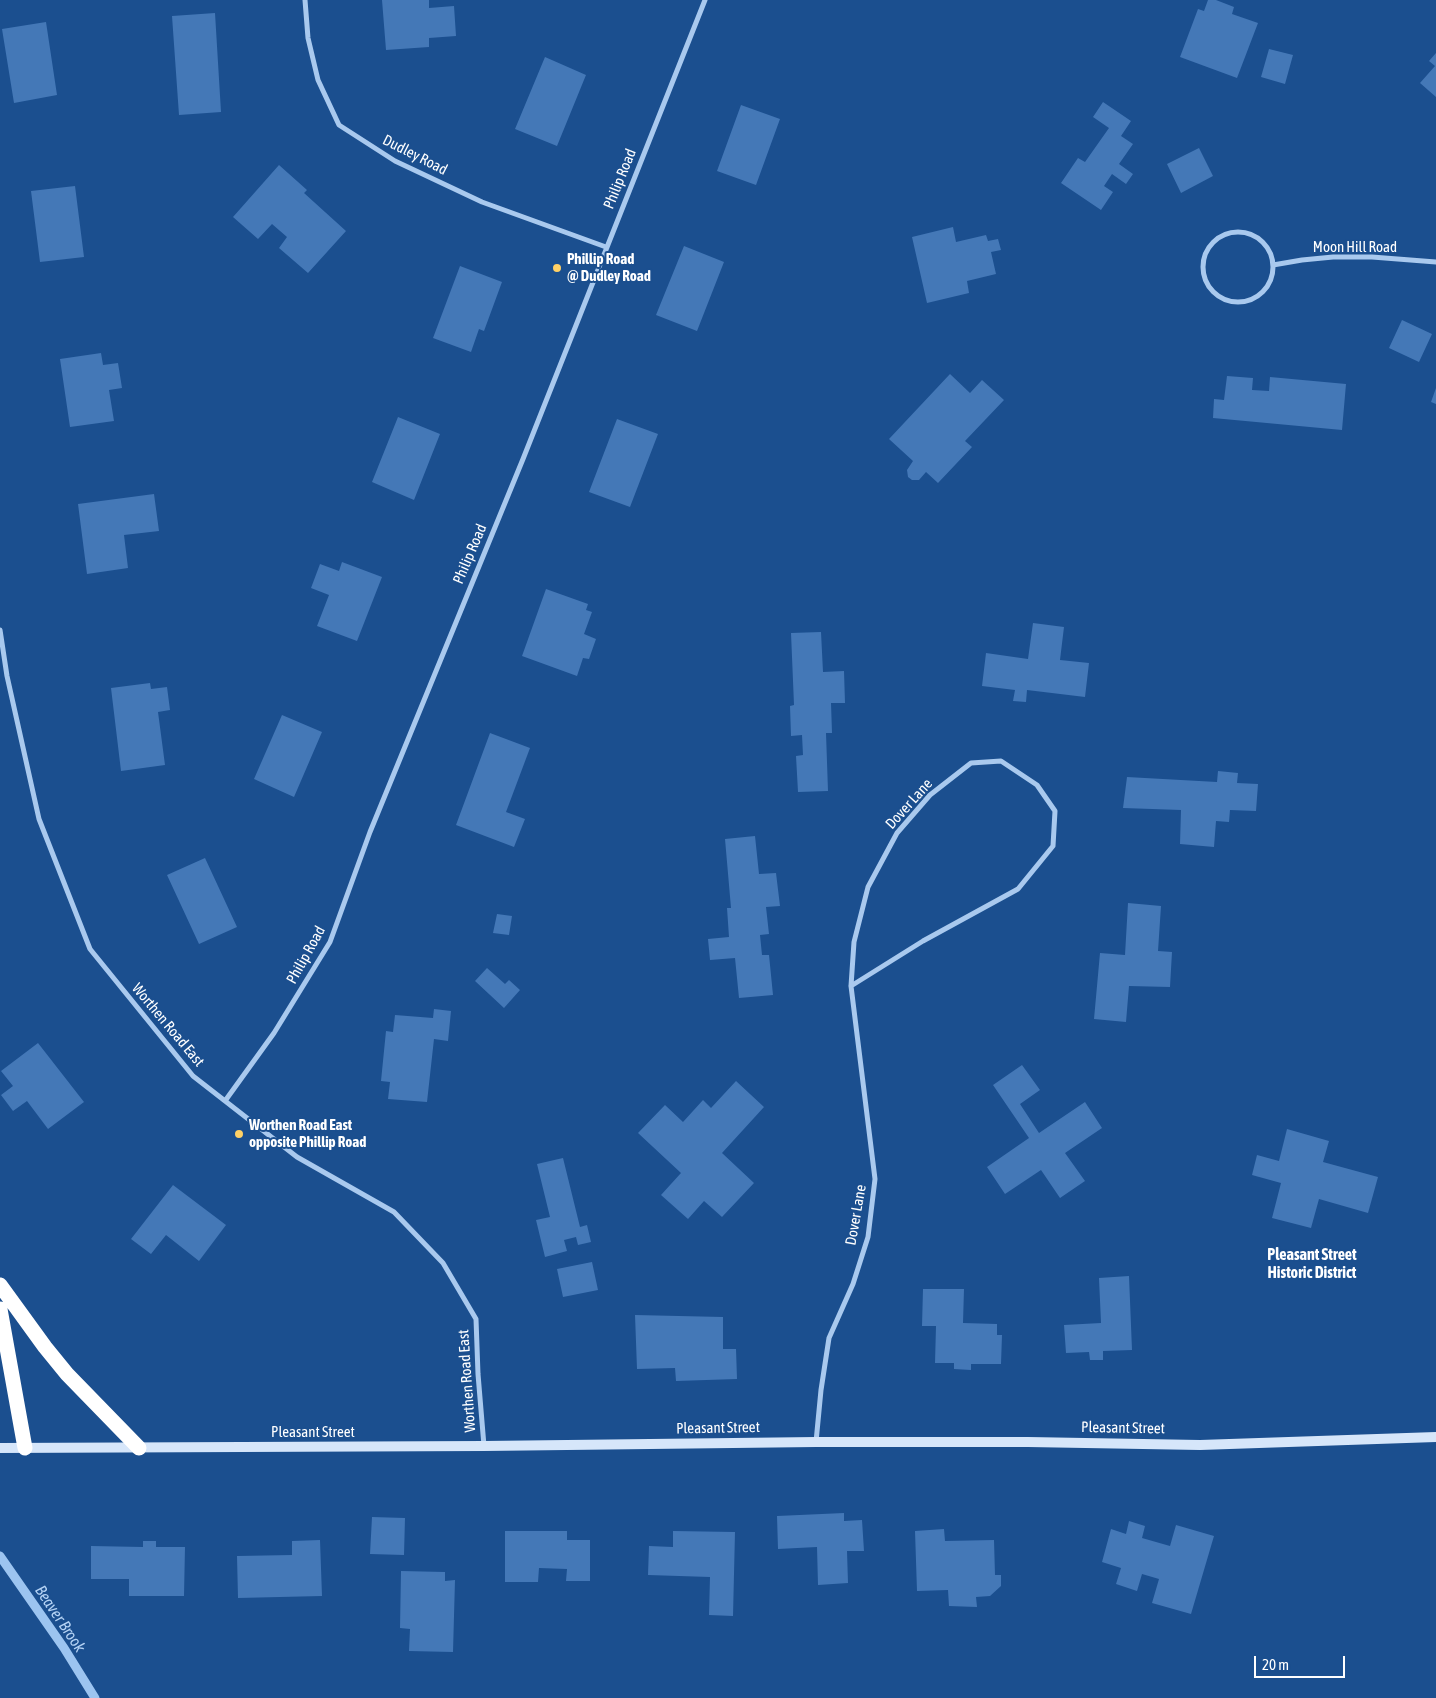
<!DOCTYPE html>
<style>
body{margin:0}
#map{position:relative;width:1436px;height:1698px;overflow:hidden;background:#1b4f8f;font-family:"Asap Condensed",sans-serif}
canvas{display:block}
.scale{position:absolute;left:1254px;top:1656px;width:91px;height:22px;box-sizing:border-box;border:2px solid #fff;border-top:0;padding-left:6px;font-size:15px;line-height:18px;white-space:nowrap;color:#fff;-webkit-text-stroke:4px #1b4f8f;paint-order:stroke}
</style>
<div id="map">
<canvas width="1436" height="1698"></canvas>
<div class="scale">20 m</div>
</div>
<script>
const g = document.querySelector('canvas').getContext('2d');
g.lineJoin = 'round';
const poly = rows => new Path2D(rows.map(r => 'M' + r).join(''));
function trace(path, color, width, dash) { g.strokeStyle = color; g.lineWidth = width; g.lineCap = dash ? 'butt' : 'round'; g.setLineDash(dash || []); g.stroke(path); }
function fill(path, color) { g.fillStyle = color; g.fill(path, 'evenodd'); }
function label(font, color, halo, rows, align = 'center') {
  g.font = font + ' "Asap Condensed",sans-serif'; g.lineWidth = 4; g.setLineDash([]); g.textBaseline = 'middle'; g.strokeStyle = halo; g.fillStyle = color; for (const [text, x, y, turn = 0] of rows) {
    g.save(); g.translate(x, y); g.rotate((+turn || 0) * Math.PI / 180); g.textAlign = isNaN(turn) ? turn : align; if (halo) g.strokeText(text, 0, 0); g.fillText(text, 0, 0); g.restore();
  }
}
const stream = poly([
 [0,1556,64,1648,95,1698]
]);
const building = poly([
 [382,0,429,0,429,8,454,6,456,36,429,38,429,47,386,50],
 [1208,0,1216,0,1234,7,1232,14,1258,23,1237,78,1180,57,1198,9,1204,11],
 [215,13,221,112,179,115,172,16],
 [46,22,57,95,14,103,2,29],
 [1269,49,1293,55,1285,84,1261,77],
 [1436,53,1436,97,1420,83,1435,66,1429,61],
 [545,57,586,75,557,146,515,129],
 [1103,102,1131,121,1121,136,1133,144,1119,164,1133,174,1126,184,1112,174,1104,186,1113,192,1101,210,1061,183,1078,158,1085,162,1109,128,1093,117],
 [741,105,780,119,756,185,717,171],
 [1199,148,1213,176,1181,193,1167,164],
 [279,165,307,190,304,193,346,231,308,273,279,248,287,237,272,224,258,239,233,217],
 [75,186,84,257,40,262,31,191],
 [953,227,956,242,986,235,988,241,998,239,1001,250,991,252,996,274,967,281,969,293,927,303,912,237],
 [684,246,724,262,697,331,656,315],
 [460,266,502,282,484,331,479,329,471,352,433,338],
 [1402,320,1432,334,1419,362,1389,348],
 [101,353,103,365,118,363,122,388,109,390,114,421,70,427,60,359],
 [950,374,970,393,982,380,1004,400,965,441,972,447,938,483,926,472,919,480,912,480,908,477,907,470,913,461,889,439],
 [1227,376,1253,378,1252,390,1269,391,1270,377,1346,384,1342,430,1213,418,1214,399,1224,400],
 [1436,388,1436,404,1431,402],
 [398,417,440,434,414,500,372,482],
 [617,419,658,434,630,507,589,492],
 [154,494,159,531,124,535,128,568,87,574,78,504],
 [342,562,382,577,357,641,317,626,329,595,311,588,320,564,339,571],
 [546,589,588,604,586,610,592,612,584,634,596,639,589,659,583,658,577,676,522,656],
 [1033,623,1064,627,1060,660,1089,663,1085,697,1027,690,1026,702,1013,701,1015,690,982,686,986,653,1028,659],
 [821,632,823,672,844,671,845,703,831,703,832,733,826,733,828,791,798,792,796,756,803,755,802,735,791,736,790,706,794,705,791,633],
 [150,683,151,689,167,687,170,710,158,712,165,765,121,771,111,688],
 [282,715,322,732,294,797,254,779],
 [490,733,530,748,506,812,525,819,514,847,456,825],
 [1218,771,1238,773,1237,783,1258,784,1256,811,1230,810,1229,822,1216,821,1214,847,1180,844,1181,810,1123,808,1127,777,1217,782],
 [755,836,759,874,776,873,780,906,766,907,769,934,760,935,762,955,769,955,773,995,739,998,735,958,710,960,708,939,729,937,727,908,731,908,725,839],
 [205,858,237,927,199,944,167,875],
 [1128,903,1161,906,1158,951,1172,952,1170,987,1129,986,1126,1022,1094,1019,1100,953,1125,955],
 [497,914,512,916,509,935,493,933],
 [487,968,505,984,509,980,520,990,504,1008,475,981],
 [434,1009,451,1011,448,1041,434,1039,427,1102,388,1099,390,1082,381,1081,386,1031,393,1032,395,1015,433,1018],
 [38,1043,84,1102,48,1129,27,1101,13,1111,1,1095,13,1086,1,1071],
 [1022,1065,1040,1090,1020,1104,1039,1133,1085,1102,1102,1128,1065,1153,1085,1181,1060,1198,1041,1170,1005,1194,987,1167,1029,1138,993,1085],
 [736,1081,764,1107,722,1153,754,1183,722,1217,704,1201,688,1219,661,1195,681,1173,638,1133,665,1105,683,1122,703,1100,711,1108],
 [1287,1129,1329,1141,1323,1162,1378,1177,1368,1213,1319,1199,1311,1228,1272,1218,1281,1183,1252,1175,1257,1155,1279,1161],
 [563,1158,580,1227,587,1225,591,1242,578,1245,576,1237,564,1240,567,1251,545,1257,536,1220,550,1217,537,1164],
 [173,1185,226,1225,199,1261,166,1235,151,1254,131,1239],
 [592,1262,598,1290,563,1297,557,1269],
 [1129,1276,1132,1350,1103,1351,1103,1360,1090,1360,1089,1352,1066,1353,1064,1325,1101,1323,1099,1278],
 [923,1289,964,1289,963,1323,997,1324,997,1335,1002,1335,1001,1364,971,1364,971,1370,954,1369,954,1363,935,1363,936,1326,922,1326],
 [635,1315,723,1317,723,1349,736,1349,737,1379,676,1381,675,1368,637,1369],
 [844,1513,844,1521,862,1520,864,1551,847,1551,848,1583,818,1585,817,1547,778,1549,777,1516],
 [372,1517,405,1518,404,1555,370,1554],
 [1129,1521,1145,1526,1142,1538,1170,1546,1176,1525,1214,1536,1191,1614,1152,1603,1159,1579,1142,1574,1137,1591,1116,1584,1121,1568,1102,1562,1111,1529,1126,1534],
 [944,1529,945,1541,994,1540,995,1575,1001,1575,1001,1586,990,1596,976,1597,977,1607,949,1606,948,1590,917,1591,915,1531],
 [505,1531,567,1531,567,1540,590,1540,590,1581,566,1581,567,1569,539,1568,538,1582,505,1582],
 [673,1531,735,1532,733,1616,709,1615,710,1577,648,1575,649,1546,673,1547],
 [320,1540,322,1596,238,1598,237,1556,292,1555,292,1541],
 [143,1541,156,1541,156,1547,185,1547,184,1596,129,1596,129,1579,91,1579,91,1546,143,1547],
 [401,1571,445,1572,445,1581,455,1580,453,1652,409,1651,410,1629,400,1628]
]);
const street = poly([
 [305,0,308,38,318,80,339,125,395,161,482,202,606,247],
 '1203 267a35 35 0 1 1 70 0a35 35 0 1 1-70 0Z',
 [1273,265,1302,260,1333,257,1372,257,1436,262],
 [0,630,7,676,39,819,90,949,193,1076,297,1157,394,1212,443,1263,476,1319,478,1374,484,1446],
 [225,1101,274,1033,330,942,370,832,523,459,705,0],
 [816,1442,821,1390,829,1338,853,1284,868,1237,875,1179,851,986,854,942,868,887,897,833,930,795,971,763,1001,761,1037,785,1055,811,1053,846,1018,889,923,941,851,986]
]);
const secondary = poly([
 [0,1448,484,1446,816,1442,1028,1442,1200,1445,1436,1437]
]);
const highway = poly([
 [0,1285,45,1347,67,1374,139,1448],
 [0,1309,25,1448]
]);
const markers = [
 [557,268,5,"#ffd166"],
 [239,1134,5,"#ffd166"]
];
const streetNames = [
 ["Dudley Road",415,155,27],
 ["Philip Road",620,179,-68],
 ["Moon Hill Road",1355,247],
 ["Philip Road",470,554,-67],
 ["Dover Lane",909,804,-48],
 ["Philip Road",306,955,-61],
 ["Worthen Road East",168,1025,50],
 ["Dover Lane",856,1215,-80],
 ["Worthen Road East",467,1381,-94],
 ["Pleasant Street",718,1428,-1],
 ["Pleasant Street",1123,1428,1],
 ["Pleasant Street",313,1432]
];
const poiNames = [
 ["Phillip Road",567,259],
 ["@ Dudley Road",567,276],
 ["Worthen Road East",249,1125],
 ["opposite Phillip Road",249,1142]
];
const neighbourhoodNames = [
 ["Pleasant Street",1312,1255],
 ["Historic District",1312,1273]
];
const waterNames = [
 ["Beaver Brook",60,1619,56]
];
trace(stream, '#9cc4f0', 9);
fill(building, '#4478b7');
trace(street, '#a9c9ee', 5);
trace(secondary, '#d6e6fa', 10);
trace(highway, '#fff', 15);
for (const [x, y, r, color] of markers) { const dot = new Path2D(); dot.arc(x, y, r, 0, 2 * Math.PI); g.fillStyle = color; g.fill(dot); trace(dot, '#1b4f8f', 2); }
label('15px', '#fff', '#1b4f8f', streetNames);
label('bold 15px', '#fff', '#1b4f8f', poiNames, 'left');
label('bold 16px', '#fff', '#1b4f8f', neighbourhoodNames);
label('italic 16px', '#b5d3f5', '#1b4f8f', waterNames);
</script>
